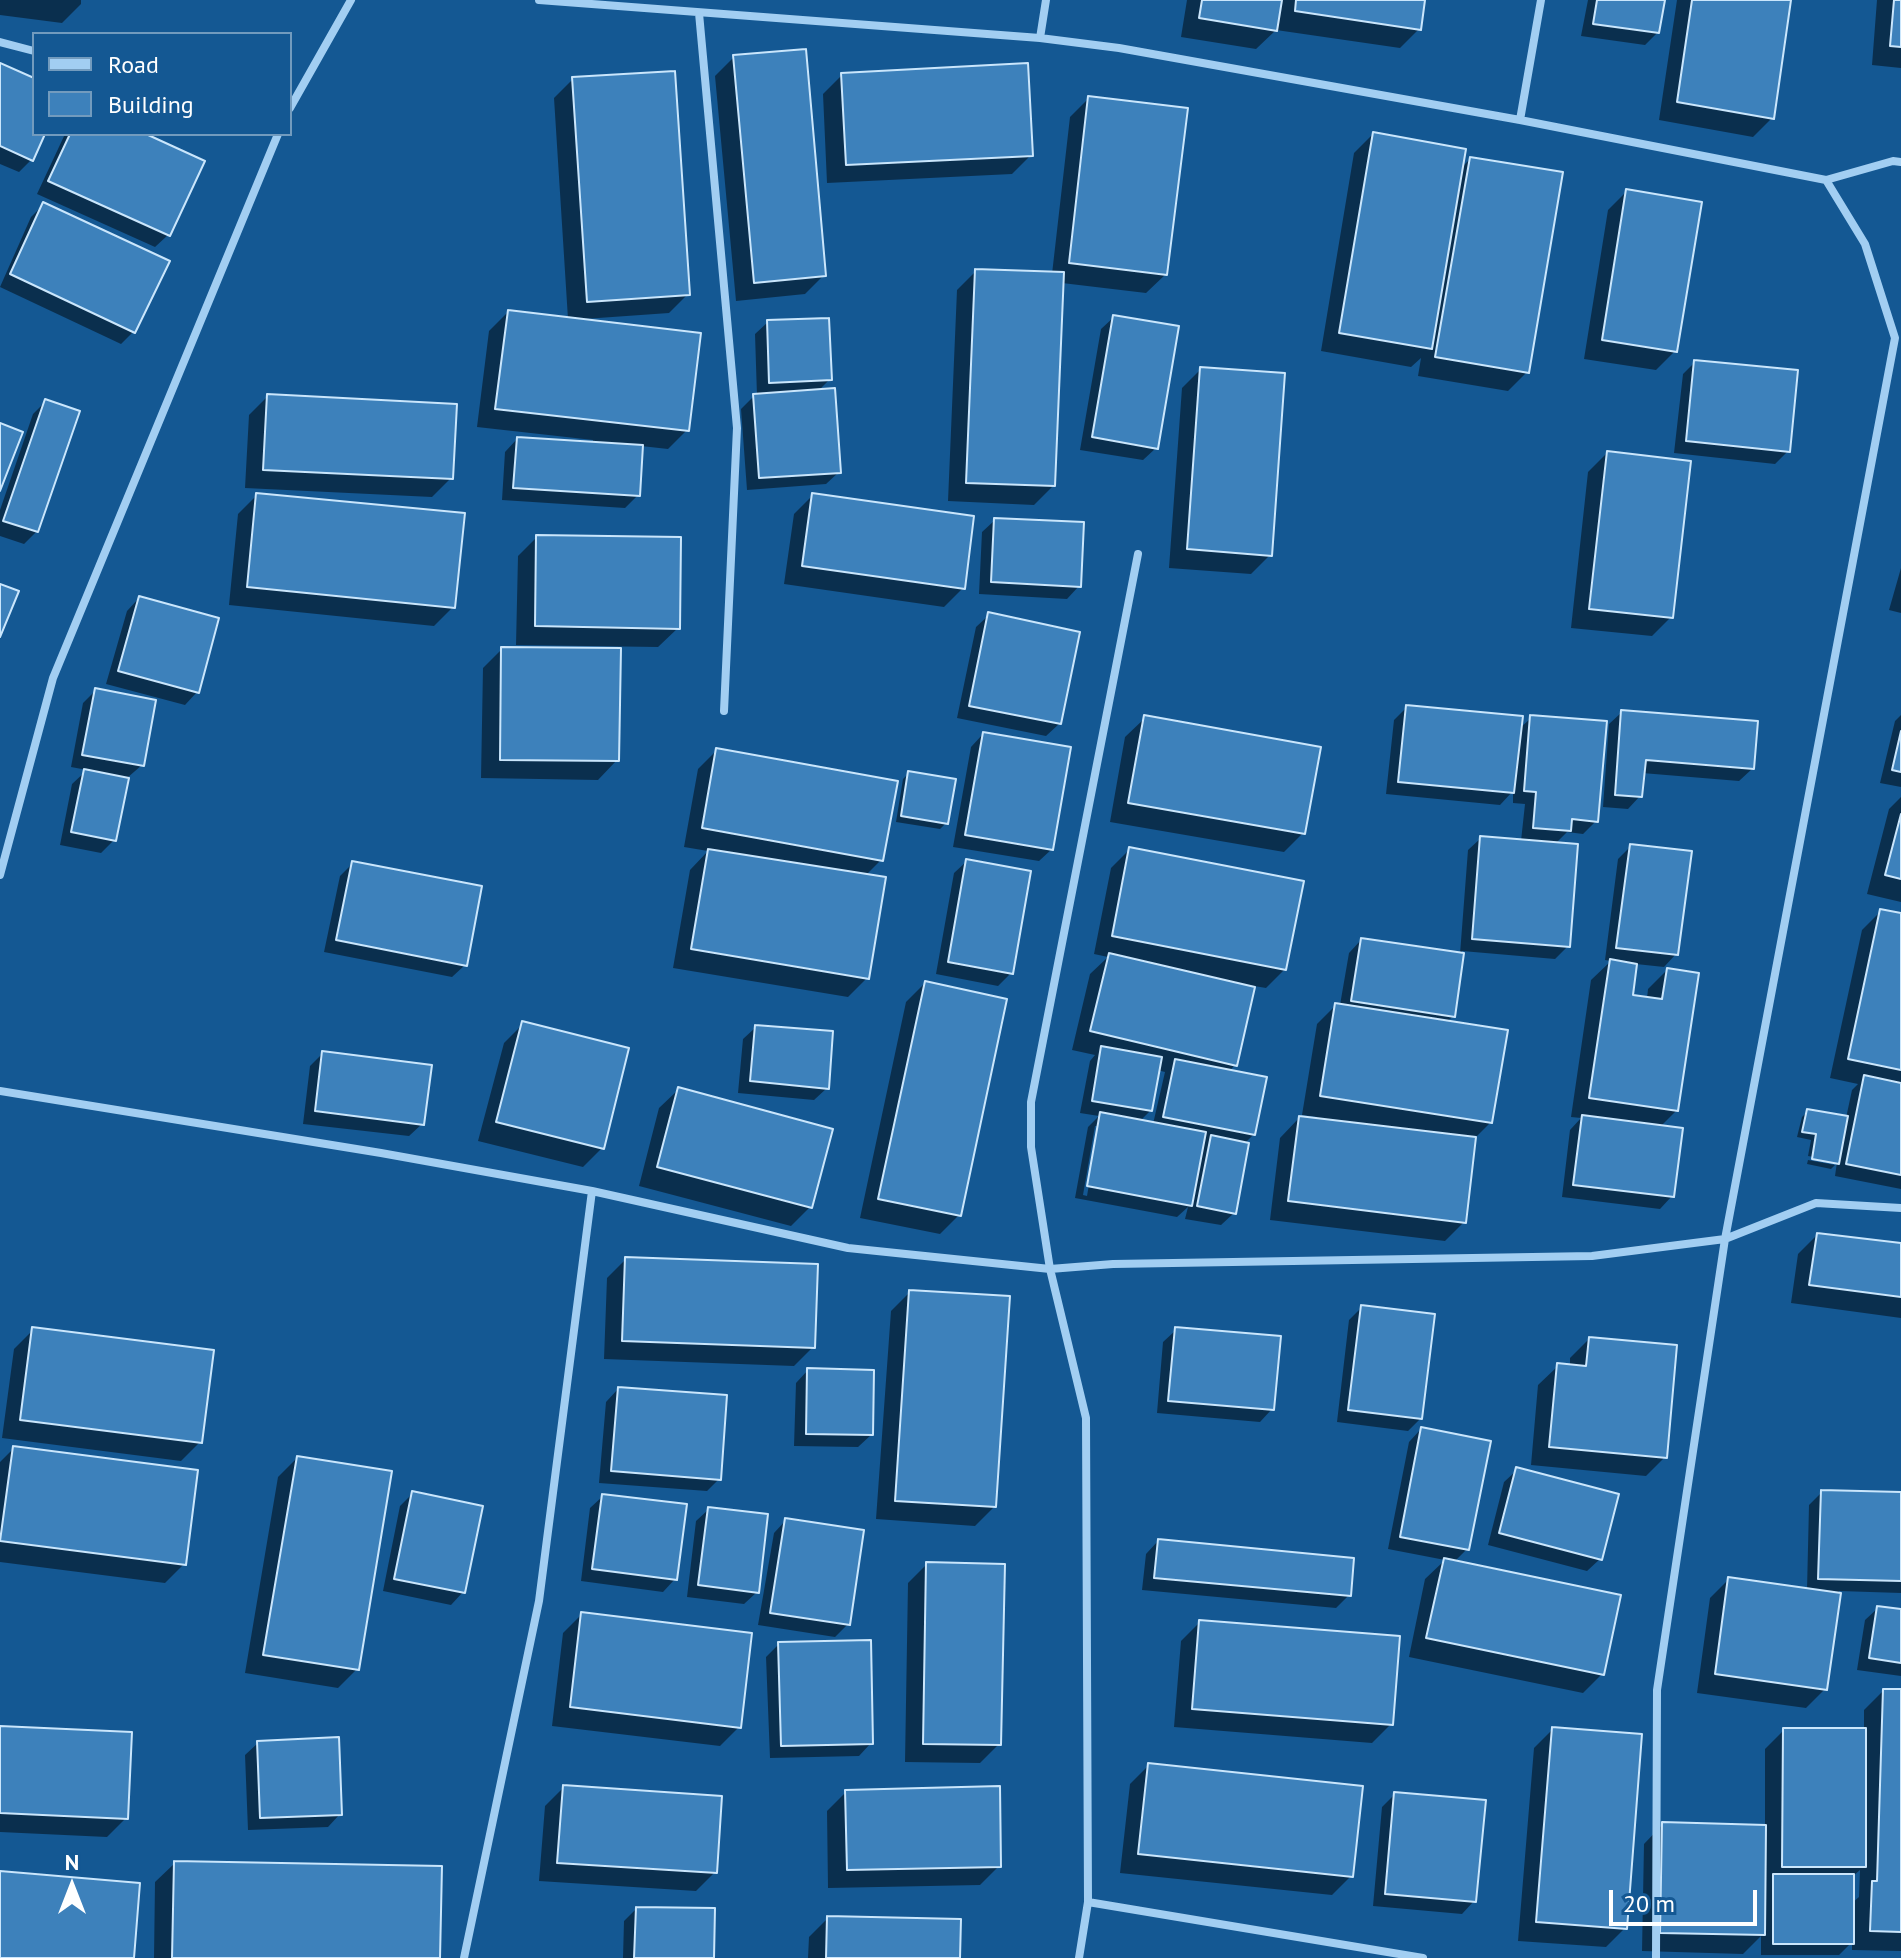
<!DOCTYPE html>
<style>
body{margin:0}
#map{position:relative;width:1901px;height:1958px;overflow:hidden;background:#145893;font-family:"PT Sans",sans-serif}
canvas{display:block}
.legend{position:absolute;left:32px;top:32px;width:260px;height:104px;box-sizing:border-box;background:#145893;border:2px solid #729bbe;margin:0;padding:10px 14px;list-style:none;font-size:24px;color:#fff}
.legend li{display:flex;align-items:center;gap:16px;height:40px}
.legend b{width:40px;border:2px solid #729bbe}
.north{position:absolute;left:32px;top:1846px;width:80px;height:80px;-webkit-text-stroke:6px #145893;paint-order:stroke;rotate:0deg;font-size:22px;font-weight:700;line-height:32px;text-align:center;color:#fff}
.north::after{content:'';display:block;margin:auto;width:28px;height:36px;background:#fff;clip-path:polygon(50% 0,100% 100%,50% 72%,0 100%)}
.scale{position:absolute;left:1609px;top:1890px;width:148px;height:36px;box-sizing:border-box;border:4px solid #fff;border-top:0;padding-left:10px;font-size:24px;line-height:28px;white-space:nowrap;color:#fff;-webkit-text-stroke:6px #145893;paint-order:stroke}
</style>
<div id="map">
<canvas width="1901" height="1958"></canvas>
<ul class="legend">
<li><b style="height:10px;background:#a2cef2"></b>Road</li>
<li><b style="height:22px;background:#3d81bb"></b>Building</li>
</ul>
<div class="north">N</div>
<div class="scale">20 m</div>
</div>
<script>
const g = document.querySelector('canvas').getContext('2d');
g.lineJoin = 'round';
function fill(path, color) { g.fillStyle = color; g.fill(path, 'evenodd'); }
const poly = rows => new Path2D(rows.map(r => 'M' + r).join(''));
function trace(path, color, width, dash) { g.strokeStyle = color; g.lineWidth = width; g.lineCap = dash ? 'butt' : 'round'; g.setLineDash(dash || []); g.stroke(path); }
const shadow = poly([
 [0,0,81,0,81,4,62,23,0,15],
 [1187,0,1423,0,1419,29,1400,48,1276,30,1256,49,1181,37],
 [1588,0,1663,0,1658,32,1645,45,1581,36],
 [1677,0,1789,0,1772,118,1753,137,1659,120],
 [1877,0,1901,0,1901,68,1872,65],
 [734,57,824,275,805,294,736,301,715,76],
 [0,65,34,80,34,134,43,134,31,160,19,172,0,164],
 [842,75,1031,155,1012,174,827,183,823,94],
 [573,79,688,294,669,313,584,319,687,430,668,449,641,446,638,495,625,508,502,500,505,452,517,439,593,444,593,440,477,427,489,331,508,312,568,319,554,98],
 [1089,98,1166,274,1146,293,1062,283,1053,486,1034,505,948,501,957,290,976,271,1052,274,1070,117],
 [65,134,141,134,168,235,155,247,37,194],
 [1373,134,1461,168,1470,159,1527,372,1508,391,1418,376,1421,358,1411,367,1321,351,1354,153],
 [1627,191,1675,351,1656,370,1584,359,1608,210],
 [44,204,134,331,121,344,0,287,31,217],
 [1114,317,1156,448,1143,460,1080,450,1101,329],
 [768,322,830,379,818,391,839,472,826,484,747,490,741,409,754,396,757,396,755,334],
 [1695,362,1788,451,1775,464,1674,453,1683,374],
 [1201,369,1270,555,1251,574,1169,568,1182,388],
 [268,396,451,478,432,497,245,488,249,415],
 [46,401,37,531,24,544,0,536,0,510,33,414],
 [1607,453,1671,617,1652,636,1571,628,1588,472],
 [257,495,453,607,434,626,229,605,238,514],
 [813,495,963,588,944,607,784,584,794,514],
 [995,520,1079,586,1067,599,979,594,982,532],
 [537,537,678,628,658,647,516,645,518,556],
 [1901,568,1901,613,1889,610],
 [139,598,197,692,185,705,106,684,127,611],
 [989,615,1059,724,1046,736,957,718,976,627],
 [502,649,617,760,598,780,481,778,483,668],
 [95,691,142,765,127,778,114,840,101,853,60,845,72,784,87,770,71,767,83,703],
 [1407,707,1519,729,1531,718,1596,821,1583,834,1567,832,1555,844,1568,946,1555,959,1462,951,1453,1016,1447,1022,1491,1122,1474,1139,1464,1222,1445,1241,1270,1220,1280,1138,1299,1118,1317,1120,1317,1117,1302,1115,1317,1024,1336,1005,1340,1005,1349,953,1361,940,1460,954,1468,850,1481,838,1521,841,1525,804,1513,803,1513,791,1500,805,1386,794,1394,720],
 [1622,712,1752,769,1739,781,1642,773,1640,796,1628,809,1603,807,1609,724],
 [1901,715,1901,787,1880,783,1895,721],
 [1145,718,1303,833,1284,852,1110,822,1125,737],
 [983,734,1052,849,1039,861,953,847,971,747],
 [717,750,881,860,865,876,867,978,848,997,673,968,690,870,708,851,684,847,698,769],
 [909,773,946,823,940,829,896,822,903,779],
 [1901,797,1901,902,1867,894,1889,809],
 [1631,846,1676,954,1664,967,1636,964,1630,997,1647,999,1648,989,1667,970,1676,1111,1660,1127,1672,1196,1660,1209,1562,1197,1570,1130,1581,1118,1571,1117,1591,980,1611,961,1605,960,1618,859],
 [1130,849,1285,969,1266,988,1254,986,1235,1065,1228,1072,1254,1134,1244,1144,1234,1213,1221,1225,1185,1219,1188,1207,1177,1217,1075,1198,1088,1127,1099,1116,1080,1113,1090,1061,1095,1055,1072,1050,1090,974,1108,957,1094,954,1111,868],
 [1157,1070,1165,1072,1153,1124,1139,1122,1150,1111],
 [1095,1126,1099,1126,1087,1196,1083,1195],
 [967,861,1011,973,998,986,936,974,954,873],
 [353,863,465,965,452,977,324,952,340,876],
 [1881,911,1901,915,1901,1189,1835,1176,1837,1162,1835,1165,1835,1161,1808,1156,1811,1140,1797,1137,1802,1117,1808,1111,1846,1118,1852,1090,1858,1084,1830,1078,1862,930],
 [925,983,959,1215,940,1234,860,1218,906,1002],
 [523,1024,602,1148,583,1167,478,1141,504,1043],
 [756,1027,827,1088,814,1100,738,1093,743,1039],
 [323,1053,422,1124,409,1136,303,1124,310,1066],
 [679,1089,810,1207,791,1226,639,1186,659,1108],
 [1808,1160,1835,1165,1831,1169,1807,1164],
 [1817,1235,1901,1245,1901,1318,1791,1303,1798,1254],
 [626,1259,813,1347,794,1366,604,1359,607,1278],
 [910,1292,994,1507,975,1526,876,1519,891,1311],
 [1362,1307,1421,1418,1408,1431,1337,1422,1349,1320],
 [33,1330,200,1442,181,1461,2,1438,14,1349],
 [1176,1330,1272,1409,1260,1422,1157,1413,1163,1342],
 [1589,1339,1665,1457,1646,1476,1531,1465,1538,1385,1558,1366,1570,1367,1570,1358],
 [808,1370,871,1435,858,1447,794,1446,796,1383],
 [618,1389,719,1479,707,1491,599,1483,606,1402],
 [1421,1429,1467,1549,1454,1562,1602,1674,1583,1693,1409,1657,1425,1579,1445,1560,1388,1549,1409,1442],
 [14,1448,184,1564,165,1583,0,1562,0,1462],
 [297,1458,357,1669,338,1688,245,1673,278,1477],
 [1517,1470,1600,1559,1587,1571,1488,1545,1504,1482],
 [1822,1492,1901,1494,1901,1593,1839,1591,1825,1689,1806,1708,1697,1693,1710,1598,1729,1579,1807,1590,1809,1505],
 [413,1493,463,1592,451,1605,383,1591,400,1506],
 [603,1496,675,1579,663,1592,581,1581,590,1508],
 [709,1509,757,1592,744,1604,687,1597,696,1521],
 [786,1520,848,1624,835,1637,758,1625,774,1533],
 [1158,1541,1349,1595,1336,1608,1142,1590,1146,1554],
 [927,1564,999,1744,980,1763,905,1762,908,1583],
 [1878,1608,1901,1611,1901,1676,1857,1670,1865,1620],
 [582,1614,739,1727,720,1746,552,1726,563,1633],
 [1200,1622,1391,1724,1372,1743,1174,1727,1181,1641],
 [779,1644,871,1743,859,1756,770,1758,766,1657],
 [1883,1691,1901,1691,1901,1951,1852,1950,1852,1942,1839,1955,1761,1955,1761,1936,1743,1954,1642,1951,1644,1844,1663,1824,1765,1827,1765,1749,1784,1730,1864,1730,1864,1710],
 [1860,1870,1859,1897,1852,1903,1852,1877],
 [0,1728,126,1818,107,1837,0,1832],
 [1553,1729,1625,1928,1606,1947,1518,1941,1534,1748],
 [258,1743,340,1814,328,1827,248,1830,245,1755],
 [1149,1765,1351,1876,1332,1895,1120,1873,1130,1784],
 [564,1787,715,1872,696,1891,539,1881,545,1806],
 [846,1792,999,1866,980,1885,828,1888,827,1811],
 [1395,1794,1474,1901,1462,1914,1373,1906,1382,1807],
 [175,1863,438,1958,154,1958,155,1882],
 [636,1909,712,1958,623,1958,624,1921],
 [828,1918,958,1958,808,1958,809,1937]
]);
const building = poly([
 [1202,0,1282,0,1277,31,1199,18,1202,0],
 [1296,0,1425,0,1421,30,1295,11,1296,0],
 [1597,0,1665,0,1659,33,1593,24,1597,0],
 [1692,0,1791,0,1774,119,1677,102,1692,0],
 [1894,0,1901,0,1901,47,1890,46,1894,0],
 [806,49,826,276,754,283,733,55,806,49],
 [0,63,34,78,34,134,45,134,33,161,0,146,0,63],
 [1028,63,1033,156,846,165,841,73,1028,63],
 [675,71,690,295,587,302,572,77,675,71],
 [1088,96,1188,108,1167,275,1069,263,1088,96],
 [1373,132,1466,149,1432,349,1339,333,1373,132],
 [70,134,146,134,205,161,170,236,48,181,70,134],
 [1470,157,1563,172,1529,373,1435,357,1470,157],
 [1626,189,1702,202,1677,352,1602,340,1626,189],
 [43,202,170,261,135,333,10,274,43,202],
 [975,269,1064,272,1055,486,966,483,975,269],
 [508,310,701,333,689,431,495,409,508,310],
 [1113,315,1179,326,1158,449,1092,437,1113,315],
 [829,318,832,380,769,383,767,320,829,318],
 [1694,360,1798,370,1790,452,1686,441,1694,360],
 [1200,367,1285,373,1272,556,1187,549,1200,367],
 [835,388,841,473,759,478,753,394,835,388],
 [267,394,457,404,453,479,263,470,267,394],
 [45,399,80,411,38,532,3,521,45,399],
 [0,423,23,432,0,491,0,423],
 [517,437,643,445,640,496,513,488,517,437],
 [1607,451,1691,461,1673,618,1589,609,1607,451],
 [256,493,465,513,455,608,247,587,256,493],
 [812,493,974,516,965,589,802,566,812,493],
 [994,518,1084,522,1081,587,991,582,994,518],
 [536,535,681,537,680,629,535,626,536,535],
 [0,584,19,591,0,637,0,584],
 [139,596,219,618,199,693,118,671,139,596],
 [988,612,1080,632,1061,724,969,706,988,612],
 [501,647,621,648,619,761,500,760,501,647],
 [95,688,156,700,144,766,82,755,95,688],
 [1406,705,1523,716,1514,793,1398,782,1406,705],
 [1621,710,1758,721,1754,769,1646,760,1642,797,1615,795,1621,710],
 [1144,715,1321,747,1305,834,1128,803,1144,715],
 [1530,715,1607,721,1598,822,1572,819,1571,831,1533,828,1536,792,1524,791,1530,715],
 [1901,731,1901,772,1892,770,1901,731],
 [983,732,1071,747,1053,850,965,835,983,732],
 [716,748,898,781,883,861,702,828,716,748],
 [84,769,129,778,116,841,71,832,84,769],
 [908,771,956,779,948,824,901,816,908,771],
 [1901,814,1901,879,1885,875,1901,814],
 [1480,836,1578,844,1570,947,1472,939,1480,836],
 [1630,844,1692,851,1678,955,1616,948,1630,844],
 [1129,847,1304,881,1286,970,1112,936,1129,847],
 [708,849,886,877,869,979,691,949,708,849],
 [966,859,1031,871,1013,974,948,962,966,859],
 [352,861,482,886,467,966,336,940,352,861],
 [1880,909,1901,913,1901,1070,1848,1059,1880,909],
 [1361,938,1464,953,1455,1017,1351,1001,1361,938],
 [1109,953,1255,987,1237,1066,1090,1031,1109,953],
 [1610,959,1637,964,1633,995,1662,999,1667,968,1699,973,1678,1111,1589,1098,1610,959],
 [925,981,1007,999,961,1216,878,1199,925,981],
 [1335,1003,1508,1030,1492,1123,1320,1096,1335,1003],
 [522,1021,629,1048,604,1149,496,1122,522,1021],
 [755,1025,833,1031,829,1089,750,1081,755,1025],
 [1101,1046,1162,1057,1152,1111,1092,1101,1101,1046],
 [322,1051,432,1065,424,1125,315,1111,322,1051],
 [1175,1059,1267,1077,1255,1135,1163,1117,1175,1059],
 [1864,1075,1901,1083,1901,1175,1846,1164,1864,1075],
 [678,1087,833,1129,812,1208,657,1167,678,1087],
 [1807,1109,1848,1116,1839,1164,1812,1159,1816,1134,1802,1132,1807,1109],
 [1100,1112,1206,1132,1192,1206,1087,1186,1100,1112],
 [1582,1115,1683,1128,1674,1197,1573,1185,1582,1115],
 [1299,1116,1476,1137,1466,1223,1288,1201,1299,1116],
 [1211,1135,1249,1143,1236,1214,1197,1206,1211,1135],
 [1817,1233,1901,1243,1901,1297,1809,1285,1817,1233],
 [625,1257,818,1264,815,1348,622,1341,625,1257],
 [909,1290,1010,1296,996,1507,895,1501,909,1290],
 [1361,1305,1435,1314,1422,1419,1348,1410,1361,1305],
 [32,1327,214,1350,202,1443,20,1420,32,1327],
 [1175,1327,1281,1336,1274,1410,1168,1401,1175,1327],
 [1589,1337,1677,1345,1667,1458,1549,1447,1557,1363,1586,1366,1589,1337],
 [807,1368,874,1370,873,1435,806,1434,807,1368],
 [618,1387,727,1395,721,1480,611,1471,618,1387],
 [1421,1427,1491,1441,1469,1550,1400,1537,1421,1427],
 [13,1446,198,1470,186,1565,0,1541,13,1446],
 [297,1456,392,1471,359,1670,263,1655,297,1456],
 [1516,1467,1619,1494,1602,1560,1499,1533,1516,1467],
 [1821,1490,1901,1492,1901,1581,1818,1579,1821,1490],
 [412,1491,483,1506,465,1593,394,1579,412,1491],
 [602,1494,687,1504,677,1580,592,1569,602,1494],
 [708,1507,768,1514,759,1593,698,1585,708,1507],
 [785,1518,864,1530,850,1625,770,1613,785,1518],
 [1158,1539,1354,1558,1351,1596,1154,1578,1158,1539],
 [1444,1558,1621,1595,1604,1675,1426,1638,1444,1558],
 [926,1562,1005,1564,1001,1745,923,1744,926,1562],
 [1728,1577,1841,1593,1827,1690,1715,1674,1728,1577],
 [1877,1606,1901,1609,1901,1663,1869,1658,1877,1606],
 [581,1612,752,1633,741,1728,570,1707,581,1612],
 [1199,1620,1400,1636,1393,1725,1192,1709,1199,1620],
 [871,1640,873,1744,781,1746,778,1642,871,1640],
 [1883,1689,1901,1689,1901,1932,1870,1931,1872,1881,1877,1881,1883,1689],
 [0,1726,132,1732,128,1819,0,1813,0,1726],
 [1552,1727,1642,1734,1627,1929,1536,1922,1552,1727],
 [1783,1728,1866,1728,1866,1867,1782,1867,1783,1728],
 [339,1737,342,1815,260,1818,257,1741,339,1737],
 [1148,1763,1363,1786,1353,1877,1138,1854,1148,1763],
 [563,1785,722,1796,717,1873,557,1863,563,1785],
 [1000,1786,1001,1867,847,1870,845,1790,1000,1786],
 [1394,1792,1486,1800,1476,1902,1385,1894,1394,1792],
 [1662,1822,1766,1825,1765,1935,1660,1933,1662,1822],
 [174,1861,442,1866,440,1958,172,1958,174,1861],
 [0,1871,140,1883,134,1958,0,1958,0,1871],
 [1773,1874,1854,1874,1854,1944,1773,1944,1773,1874],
 [636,1907,715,1908,714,1958,634,1958,636,1907],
 [827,1916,961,1919,960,1958,826,1958,827,1916]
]);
const minor = poly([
 [539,0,1040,38,1119,48,1520,120,1826,180,1865,244,1895,338,1725,1239,1657,1690,1656,1958],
 [699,13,737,428,724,711],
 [1040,38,1046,0],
 [0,42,34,51],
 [290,108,351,0],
 [1520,120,1541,0],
 [1826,180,1893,161,1901,162],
 [0,875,53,678,278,134],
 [0,1091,381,1153,592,1191,848,1248,1050,1269,1113,1264,1592,1256,1725,1239,1816,1203,1901,1208],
 [1088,1902,1423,1958],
 [464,1958,539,1601,592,1191],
 [1079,1958,1088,1902,1086,1418,1050,1269,1031,1147,1031,1102,1138,554]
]);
fill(shadow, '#0007');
fill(building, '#3d81bb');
trace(building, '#cae6fc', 2);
trace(minor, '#a2cef2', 8);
</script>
